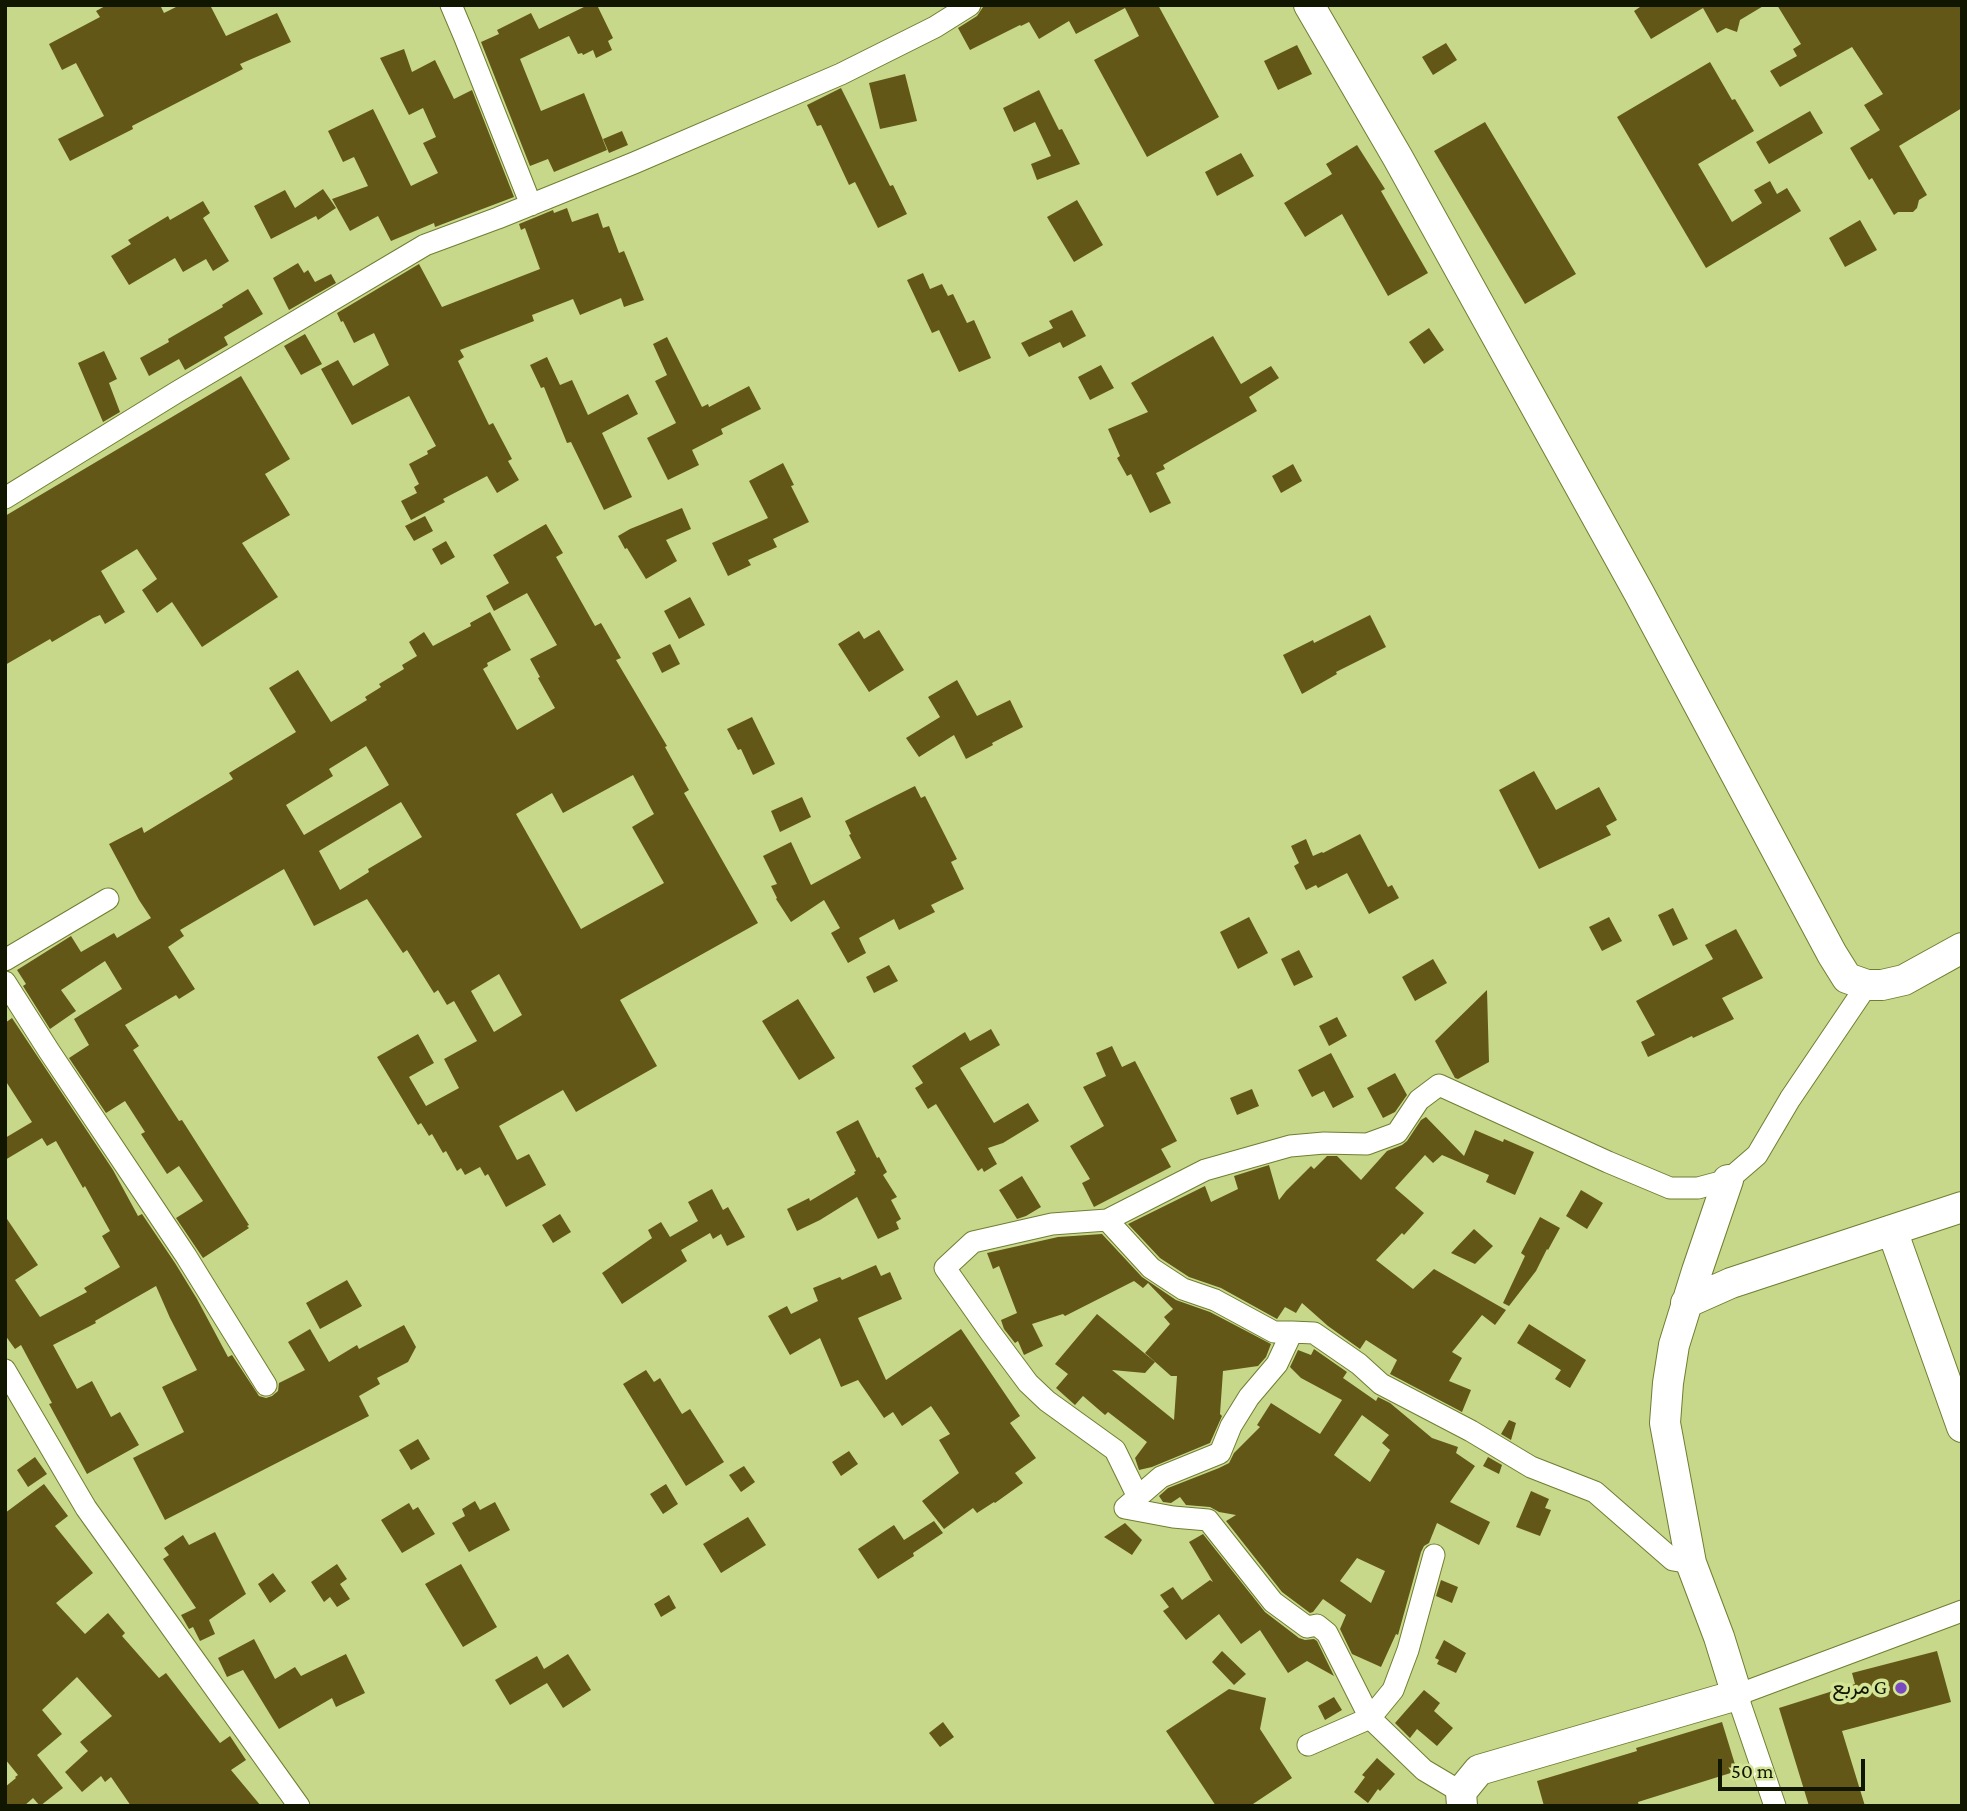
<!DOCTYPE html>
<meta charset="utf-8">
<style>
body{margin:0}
#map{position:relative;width:1967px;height:1811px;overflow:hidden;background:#c7d88a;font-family:"Crimson Pro",serif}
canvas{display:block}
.frame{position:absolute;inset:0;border:7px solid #111600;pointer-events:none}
.scale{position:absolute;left:1718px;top:1759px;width:147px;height:32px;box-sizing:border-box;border:4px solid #111600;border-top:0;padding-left:9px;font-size:21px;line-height:24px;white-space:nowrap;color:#111600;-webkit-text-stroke:5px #d4e596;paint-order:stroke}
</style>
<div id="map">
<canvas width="1967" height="1811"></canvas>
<div class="frame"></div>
<div class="scale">50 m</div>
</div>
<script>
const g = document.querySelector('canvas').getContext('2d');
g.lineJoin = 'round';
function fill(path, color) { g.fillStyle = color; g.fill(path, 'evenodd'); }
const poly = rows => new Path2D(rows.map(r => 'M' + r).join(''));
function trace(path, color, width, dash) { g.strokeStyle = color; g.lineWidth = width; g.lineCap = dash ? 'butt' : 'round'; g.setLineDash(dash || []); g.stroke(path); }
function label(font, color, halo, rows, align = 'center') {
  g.font = font + ' "Crimson Pro",Vazirmatn,serif'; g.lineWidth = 7; g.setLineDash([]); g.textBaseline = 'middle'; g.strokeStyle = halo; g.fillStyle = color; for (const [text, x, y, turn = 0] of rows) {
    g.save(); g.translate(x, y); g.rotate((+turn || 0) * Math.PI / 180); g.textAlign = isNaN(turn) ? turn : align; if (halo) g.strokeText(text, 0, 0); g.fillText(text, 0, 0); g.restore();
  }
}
const building = poly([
 [107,5,160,5,164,13,180,5,210,5,226,36,277,13,291,42,240,64,243,69,132,126,133,129,70,161,58,139,104,116,76,63,62,70,49,44,100,17,96,11],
 [588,5,597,5,613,38,608,41,612,50,596,58,593,50,583,55,582,53,578,54,569,36,520,59,541,111,584,93,607,150,554,172,548,159,530,166,481,42,499,34,497,30,531,13,539,29],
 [987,5,1158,5,1219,117,1147,157,1094,60,1139,36,1125,8,1076,34,1069,21,1039,39,1029,22,1021,26,1020,25,970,50,958,28,977,16,983,7],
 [1643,5,1765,5,1740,20,1737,32,1726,28,1717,33,1703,8,1651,39,1634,11],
 [1777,5,1962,5,1962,108,1899,146,1927,195,1919,200,1917,208,1913,212,1898,212,1894,215,1872,178,1869,180,1850,148,1880,130,1864,105,1883,94,1852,47,1780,87,1770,71,1797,56,1793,49,1801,44],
 [1446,43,1457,60,1433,75,1422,57],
 [1297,45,1312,74,1278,90,1264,61],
 [404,49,412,72,435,60,454,99,472,90,514,197,435,227,434,223,391,241,378,216,350,231,332,199,368,186,354,157,343,162,328,131,373,109,411,186,438,173,423,143,436,137,423,108,409,115,380,58],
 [1710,62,1732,100,1735,99,1754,131,1698,164,1732,222,1762,203,1754,190,1770,181,1777,194,1787,188,1801,211,1706,268,1617,117],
 [905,74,917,121,880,129,869,83],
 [841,88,890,186,893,185,907,214,878,228,855,182,849,185,821,125,817,126,807,105],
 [1039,90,1059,130,1062,129,1080,164,1037,180,1031,164,1051,156,1035,122,1014,132,1003,108],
 [1810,111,1823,133,1769,164,1756,142],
 [1485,122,1576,274,1525,304,1434,151],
 [622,131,628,145,609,153,603,139],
 [1357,145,1385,189,1381,191,1428,273,1388,296,1342,214,1305,237,1284,203,1332,174,1326,164],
 [1241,153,1254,176,1217,196,1205,172],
 [323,189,336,208,318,220,316,216,271,239,254,206,285,190,295,208],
 [1077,200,1103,245,1074,262,1047,217],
 [203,201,210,213,203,218,229,261,213,271,206,259,183,272,175,258,129,285,111,256,131,244,128,240,168,216,170,220],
 [567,208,572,222,598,213,603,228,609,226,619,253,624,251,644,300,624,307,621,298,580,315,573,299,532,315,534,321,460,350,464,357,458,361,489,425,493,423,512,459,508,461,519,480,497,493,487,476,443,499,445,502,411,520,401,501,417,493,414,487,419,484,409,464,428,454,427,451,436,446,409,396,352,425,321,369,338,360,353,386,389,365,374,333,354,343,343,321,341,322,337,313,419,264,442,307,540,269,525,228,521,230,519,224,553,210,554,213],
 [1860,220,1877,250,1845,267,1829,238],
 [298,263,304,273,308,270,315,282,331,274,336,283,289,310,273,278],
 [923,273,930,289,942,284,948,296,953,294,967,323,974,320,991,358,959,372,939,330,932,333,907,280],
 [248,289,263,314,224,337,228,345,185,370,179,359,149,376,140,358,169,342,168,339,223,307,222,305],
 [1072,310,1086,336,1063,348,1060,342,1029,357,1021,343,1053,328,1049,321],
 [1429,328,1444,350,1424,364,1409,342],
 [305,334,322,364,301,375,284,346],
 [1213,336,1241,384,1271,366,1279,378,1249,397,1257,411,1163,465,1165,469,1156,473,1171,503,1150,513,1131,474,1127,476,1117,458,1120,456,1108,429,1148,412,1131,383],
 [667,337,702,407,708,404,709,407,749,386,761,409,721,429,723,434,692,450,699,465,668,480,647,438,676,423,655,381,667,375,653,344],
 [104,351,117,379,109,383,120,412,103,422,78,363],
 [547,357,560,385,572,380,588,415,628,394,638,414,602,433,632,497,604,510,571,442,567,443,544,387,541,388,530,365],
 [1101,365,1114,388,1090,400,1078,377],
 [241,376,290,459,265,474,290,515,242,543,278,597,202,647,172,602,157,613,142,590,157,579,137,549,101,571,125,612,105,624,100,615,93,618,52,642,50,639,5,665,5,516],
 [783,463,794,485,791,486,809,522,773,539,777,547,748,560,751,565,728,576,712,543,768,518,749,481],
 [1293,464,1302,481,1281,493,1272,476],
 [682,508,691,529,666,540,677,561,646,579,627,548,625,549,618,536,630,529],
 [425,516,433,531,414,541,405,526],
 [546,524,563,553,556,557,595,626,601,623,621,658,616,660,667,746,665,747,689,790,684,793,758,923,620,1000,657,1066,576,1112,563,1090,499,1126,517,1160,529,1154,546,1185,506,1207,488,1174,485,1176,480,1167,465,1175,461,1168,457,1171,446,1151,443,1153,432,1134,429,1136,421,1123,418,1125,377,1057,418,1034,434,1063,409,1077,426,1106,459,1088,444,1059,477,1041,454,1001,447,1005,438,990,434,993,407,950,403,953,367,899,314,926,284,869,180,930,184,936,168,947,195,989,179,999,176,995,125,1025,139,1046,133,1050,179,1121,182,1120,249,1225,247,1226,249,1228,203,1258,176,1218,203,1201,179,1166,167,1174,141,1134,145,1132,125,1101,106,1113,69,1058,89,1045,74,1019,122,989,105,961,61,990,76,1011,50,1029,23,986,26,984,17,970,71,936,81,952,114,933,117,938,151,918,139,900,109,844,142,827,144,833,233,779,229,773,296,732,269,688,298,670,331,722,367,700,365,697,381,687,379,684,404,669,402,665,417,656,409,642,424,632,433,646,471,626,470,623,490,612,511,650,487,663,488,666,483,669,517,730,555,708,538,678,540,677,530,659,557,645,527,593,494,611,486,596,509,583,493,555],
 [366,746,389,785,304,835,286,805,333,776,329,769],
 [633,775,654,814,632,827,664,883,581,929,516,814,552,793,563,813],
 [401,802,422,837,368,869,369,872,340,890,319,851],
 [499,974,522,1015,494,1032,471,991],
 [446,541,455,557,441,565,432,549],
 [690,597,705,625,679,639,664,611],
 [1370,615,1386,647,1336,672,1337,674,1302,694,1283,655,1313,640,1314,643],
 [879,630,904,670,869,692,838,644,859,631,864,639],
 [670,644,680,664,662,673,652,653],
 [957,680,977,716,1010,700,1023,727,992,743,993,745,966,759,954,735,919,757,906,738,940,717,928,697],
 [752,717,775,764,753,775,741,749,738,750,727,729],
 [1534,771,1556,810,1599,787,1617,820,1606,826,1611,835,1539,869,1499,790],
 [915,786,921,798,925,796,957,859,951,862,964,889,931,905,935,912,899,930,894,919,859,938,866,953,848,963,831,933,840,928,824,900,791,922,776,899,777,898,771,886,777,884,763,856,791,842,811,885,861,858,849,835,851,834,845,821],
 [802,797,811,817,780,832,771,811],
 [1360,834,1388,887,1392,885,1399,898,1369,914,1347,873,1318,888,1316,885,1306,890,1294,866,1299,863,1291,846,1306,839,1313,856,1322,852,1323,853],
 [1673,908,1688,939,1673,946,1658,915],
 [1249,917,1268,953,1238,969,1220,932],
 [1609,917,1622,941,1602,951,1589,927],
 [1736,929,1763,978,1722,998,1734,1019,1693,1038,1692,1036,1648,1057,1641,1042,1655,1035,1636,1001,1713,959,1705,945],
 [1299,950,1313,977,1294,986,1281,959],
 [1433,959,1447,983,1415,1001,1402,977],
 [889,965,898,981,874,993,866,977],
 [1487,990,1489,1062,1458,1079,1455,1078,1435,1041],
 [798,999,835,1058,799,1080,762,1021],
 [1337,1017,1347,1036,1329,1046,1319,1026],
 [12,1018,113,1170,138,1216,142,1214,175,1263,197,1299,228,1357,232,1355,259,1396,266,1398,272,1396,278,1391,279,1383,305,1370,288,1342,310,1329,329,1362,357,1345,359,1349,404,1325,416,1347,408,1362,377,1378,380,1384,359,1396,369,1416,165,1520,133,1458,184,1432,162,1387,197,1370,170,1318,156,1286,95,1321,96,1323,53,1345,77,1389,92,1381,111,1417,120,1412,139,1445,87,1474,49,1404,52,1403,21,1345,15,1349,5,1335,5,1216,38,1265,15,1280,40,1317,87,1292,84,1288,120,1267,102,1236,110,1231,85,1186,83,1188,56,1141,47,1146,42,1138,5,1160,5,1138,32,1122,5,1080,5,1023],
 [991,1029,1000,1045,960,1068,994,1123,1028,1103,1039,1121,1003,1143,988,1148,997,1164,984,1172,982,1168,978,1171,936,1104,928,1109,915,1088,923,1083,912,1066,965,1032,970,1041],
 [1112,1046,1122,1067,1135,1061,1177,1141,1161,1149,1171,1167,1094,1207,1082,1183,1090,1179,1070,1146,1104,1126,1083,1087,1106,1076,1096,1053],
 [1331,1053,1354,1097,1333,1108,1324,1091,1312,1097,1298,1070],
 [1395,1073,1407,1095,1395,1112,1383,1118,1367,1088],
 [1252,1089,1259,1106,1237,1115,1230,1098],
 [1426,1117,1464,1156,1475,1130,1503,1142,1504,1139,1534,1152,1515,1195,1486,1182,1489,1175,1442,1155,1433,1163,1425,1155,1395,1188,1424,1213,1404,1235,1402,1233,1376,1260,1413,1289,1434,1269,1506,1310,1495,1325,1482,1315,1452,1352,1462,1358,1449,1381,1471,1390,1462,1412,1390,1374,1397,1360,1366,1340,1360,1349,1328,1326,1302,1303,1296,1313,1285,1307,1277,1319,1221,1288,1189,1277,1160,1258,1128,1224,1205,1186,1211,1202,1238,1189,1234,1176,1269,1165,1279,1200,1286,1191,1311,1166,1314,1169,1327,1156,1337,1156,1361,1180,1387,1151,1402,1145,1407,1141,1421,1120],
 [858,1120,877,1158,879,1157,887,1172,883,1175,897,1197,891,1200,901,1219,896,1222,899,1229,878,1239,857,1197,820,1220,797,1231,787,1209,809,1198,810,1201,855,1174,854,1172,856,1171,836,1132],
 [1022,1176,1041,1207,1026,1216,1017,1219,999,1190],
 [712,1189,723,1210,728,1207,745,1237,727,1246,721,1234,713,1239,710,1233,681,1250,687,1261,622,1304,602,1273,652,1238,648,1230,661,1222,670,1237,698,1221,688,1202],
 [1581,1190,1603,1203,1587,1229,1566,1216],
 [560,1214,571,1232,553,1243,542,1225],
 [1540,1217,1560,1228,1548,1250,1547,1249,1536,1271,1509,1306,1503,1303,1525,1256,1521,1253],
 [1474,1229,1493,1246,1475,1264,1451,1253],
 [1102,1234,1142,1277,1176,1300,1210,1312,1271,1344,1266,1357,1258,1366,1223,1371,1220,1414,1222,1416,1210,1443,1152,1467,1139,1470,1135,1458,1147,1442,1108,1412,1105,1415,1083,1396,1075,1405,1056,1388,1068,1374,1055,1364,1097,1314,1155,1362,1145,1373,1112,1370,1174,1420,1177,1376,1171,1376,1145,1353,1170,1324,1164,1317,1173,1309,1148,1283,1143,1288,1134,1281,1065,1316,1063,1314,1032,1324,1043,1346,1024,1355,1018,1341,1015,1343,1004,1329,1001,1320,1017,1313,999,1266,993,1269,987,1253,1058,1237],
 [876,1265,881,1276,890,1272,902,1299,858,1318,886,1380,961,1329,1020,1416,1010,1423,1036,1458,1015,1473,1023,1483,995,1503,994,1502,977,1513,973,1508,944,1529,922,1501,959,1473,939,1440,950,1434,931,1406,902,1426,893,1412,884,1418,858,1380,841,1387,820,1338,790,1355,768,1316,787,1306,791,1314,818,1301,813,1288,840,1277,842,1280],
 [347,1280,362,1306,320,1329,306,1303],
 [1529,1324,1586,1360,1570,1388,1555,1379,1561,1370,1517,1343],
 [1314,1349,1347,1372,1343,1378,1376,1401,1378,1397,1390,1403,1432,1438,1458,1447,1456,1453,1475,1466,1450,1502,1490,1522,1479,1545,1437,1523,1429,1543,1424,1546,1421,1552,1398,1635,1396,1634,1381,1667,1352,1654,1340,1629,1346,1615,1323,1599,1313,1612,1310,1613,1282,1592,1226,1521,1236,1515,1219,1512,1210,1507,1186,1505,1180,1497,1171,1503,1163,1502,1159,1496,1168,1488,1219,1468,1229,1463,1234,1453,1260,1427,1257,1425,1271,1403,1320,1434,1342,1400,1301,1378,1290,1367,1298,1350,1311,1355],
 [1362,1415,1389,1435,1382,1443,1390,1450,1370,1482,1334,1455],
 [1357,1558,1385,1571,1371,1603,1340,1581],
 [646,1370,654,1382,660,1378,682,1414,690,1409,724,1462,686,1486,623,1384],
 [1509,1420,1516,1423,1511,1440,1501,1434],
 [418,1439,430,1459,411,1470,399,1450],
 [849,1451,858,1464,841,1476,832,1462],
 [35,1457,47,1474,28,1487,17,1470],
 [1488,1457,1502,1465,1499,1474,1483,1466],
 [744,1466,755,1482,741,1492,729,1475],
 [44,1484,68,1516,55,1526,93,1573,56,1603,85,1634,108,1613,125,1633,122,1636,159,1678,166,1673,220,1743,230,1736,246,1760,231,1770,261,1806,131,1806,111,1777,105,1782,101,1776,82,1792,65,1772,88,1751,80,1742,112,1716,77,1677,42,1710,62,1734,37,1755,63,1788,40,1806,33,1798,24,1806,5,1806,5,1787,16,1778,15,1777,18,1775,5,1759,5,1513],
 [666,1484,678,1504,663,1514,650,1494],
 [1531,1491,1549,1499,1545,1508,1551,1510,1540,1536,1516,1527],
 [475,1501,480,1510,495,1502,510,1530,469,1552,452,1523,465,1516,462,1509],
 [409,1503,413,1510,418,1507,435,1534,402,1553,381,1520],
 [748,1517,766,1545,721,1573,703,1544],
 [934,1521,943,1533,913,1553,914,1556,878,1579,858,1549,894,1525,904,1540],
 [1125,1523,1142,1540,1132,1555,1104,1537],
 [215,1532,246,1594,209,1620,215,1634,200,1641,193,1627,189,1629,181,1615,196,1608,163,1559,169,1555,164,1548,183,1535,189,1545],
 [1203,1534,1265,1612,1299,1638,1305,1640,1314,1639,1317,1641,1334,1676,1307,1661,1288,1673,1260,1630,1241,1644,1219,1614,1186,1640,1163,1611,1169,1607,1160,1595,1173,1587,1182,1600,1210,1580,1213,1582,1189,1542],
 [337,1564,347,1579,340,1584,350,1599,337,1607,330,1597,324,1602,311,1582],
 [461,1564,497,1627,463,1647,425,1584],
 [273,1573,286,1591,270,1603,258,1584],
 [1441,1580,1458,1587,1452,1603,1436,1596],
 [669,1595,676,1608,661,1617,654,1604],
 [254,1639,275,1679,295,1667,301,1676,346,1654,365,1693,336,1707,332,1698,279,1729,243,1670,227,1677,218,1658],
 [1444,1640,1466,1653,1456,1673,1437,1664,1439,1660,1435,1658],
 [1222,1651,1246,1674,1234,1685,1212,1662],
 [1937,1651,1951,1702,1842,1731,1865,1806,1809,1806,1779,1708,1855,1684,1852,1673],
 [568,1654,591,1690,563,1708,547,1683,510,1705,495,1680,537,1656,544,1669],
 [1229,1689,1266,1698,1260,1729,1292,1778,1250,1806,1216,1806,1166,1731],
 [1424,1690,1440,1703,1434,1711,1453,1728,1437,1746,1417,1729,1410,1738,1395,1723],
 [1334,1697,1342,1710,1325,1720,1318,1706],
 [943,1722,954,1737,940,1747,929,1733],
 [1722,1722,1737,1771,1638,1802,1639,1806,1544,1806,1537,1781,1637,1751,1636,1748],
 [1377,1758,1395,1774,1380,1791,1378,1789,1368,1803,1354,1792,1365,1777,1362,1775]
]);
const street = poly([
 [451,5,465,38,531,205],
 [5,498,177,392,425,245,498,218,634,163,841,74,935,27,970,5],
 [5,960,108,899],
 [5,982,49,1051,186,1256,266,1385],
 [1107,1220,1151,1268,1183,1289,1215,1300,1274,1332,1292,1332],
 [5,1370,86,1508,299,1806],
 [1138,1497,1115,1450,1047,1401,1028,1383,990,1332,945,1268,973,1242,1052,1224,1107,1220,1205,1170,1290,1146,1324,1143,1367,1144,1397,1133,1419,1100,1439,1085,1608,1162,1670,1188,1698,1188,1728,1180,1757,1155,1790,1099,1867,985],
 [1125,1508,1161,1477,1220,1453,1231,1426,1249,1397,1277,1364,1292,1332,1314,1333,1359,1364,1381,1384,1471,1431,1531,1467,1595,1492,1673,1560,1691,1563],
 [1125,1508,1173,1517,1208,1520,1273,1602,1307,1627,1317,1625,1327,1633,1370,1718,1424,1770,1461,1792],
 [1737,1695,1962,1611],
 [1737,1695,1775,1806],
 [1308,1745,1370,1718,1393,1690,1408,1650,1434,1555]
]);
const secondary = poly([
 [1309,5,1398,158,1639,593,1832,954,1847,978,1867,985,1882,985,1904,980,1962,948],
 [1892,1230,1962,1427],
 [1686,1303,1731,1283,1962,1207],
 [1462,1806,1461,1792,1479,1770,1737,1695,1719,1637,1691,1563,1665,1423,1668,1383,1674,1345,1697,1271,1728,1180]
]);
const markers = [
 [1901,1688,7,"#7a49c1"]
];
const poiNames = [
 ["مربع G",1887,1688]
];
fill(building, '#635718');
trace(street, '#6f7e31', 23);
trace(secondary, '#6f7e31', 32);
trace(street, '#fff', 21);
trace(secondary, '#fff', 30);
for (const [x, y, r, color] of markers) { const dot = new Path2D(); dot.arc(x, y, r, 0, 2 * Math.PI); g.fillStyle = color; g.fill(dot); trace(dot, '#d4e596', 2.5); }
label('21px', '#111600', '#d4e596', poiNames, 'right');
</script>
